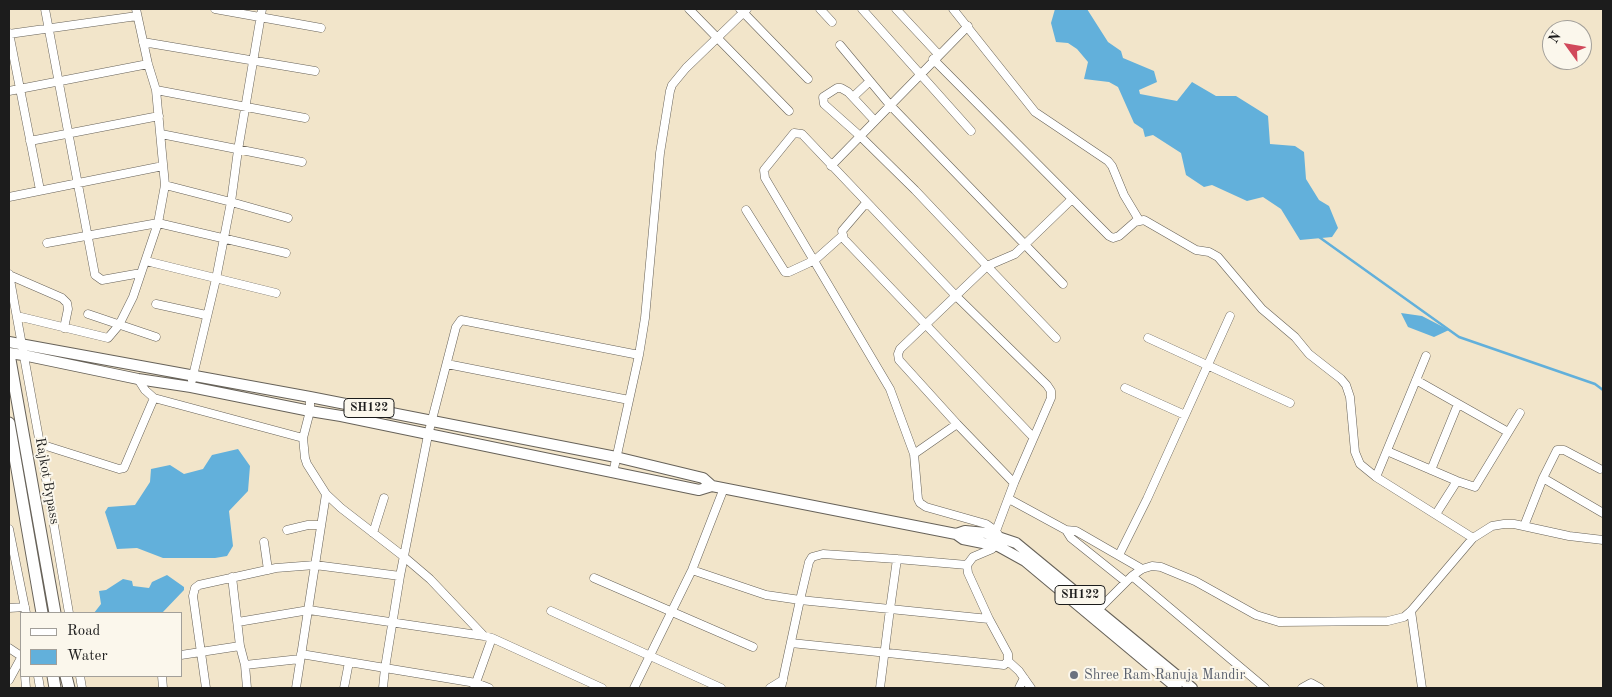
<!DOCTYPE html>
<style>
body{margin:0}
#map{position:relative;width:1612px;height:697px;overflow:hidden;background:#f2e5ca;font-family:"Old Standard TT",serif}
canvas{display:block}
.frame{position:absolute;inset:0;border:10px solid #1c1c1c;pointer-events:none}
.legend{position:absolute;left:20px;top:612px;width:162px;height:65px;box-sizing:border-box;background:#fbf7ec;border:1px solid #a29f99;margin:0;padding:6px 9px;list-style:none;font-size:15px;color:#1c1c1c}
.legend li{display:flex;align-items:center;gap:10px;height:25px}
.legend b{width:25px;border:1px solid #a29f99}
.north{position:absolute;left:1542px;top:20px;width:50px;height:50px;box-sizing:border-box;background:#fbf7ec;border:1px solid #a29f99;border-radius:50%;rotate:302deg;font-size:14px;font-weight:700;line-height:20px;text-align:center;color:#1c1c1c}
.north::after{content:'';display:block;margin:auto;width:18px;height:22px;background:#d1495b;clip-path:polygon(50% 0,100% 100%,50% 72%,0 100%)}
</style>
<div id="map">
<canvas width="1612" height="697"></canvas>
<div class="frame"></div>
<ul class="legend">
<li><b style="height:6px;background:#fff"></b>Road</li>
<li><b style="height:14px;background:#62b0db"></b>Water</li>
</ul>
<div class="north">N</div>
</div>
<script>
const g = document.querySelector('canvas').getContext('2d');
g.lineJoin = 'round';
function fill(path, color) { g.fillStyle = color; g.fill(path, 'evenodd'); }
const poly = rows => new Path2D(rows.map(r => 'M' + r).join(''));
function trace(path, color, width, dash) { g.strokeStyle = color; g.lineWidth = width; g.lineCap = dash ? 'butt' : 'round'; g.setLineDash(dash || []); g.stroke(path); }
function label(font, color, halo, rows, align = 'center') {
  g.font = font + ' "Old Standard TT",serif'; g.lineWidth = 4; g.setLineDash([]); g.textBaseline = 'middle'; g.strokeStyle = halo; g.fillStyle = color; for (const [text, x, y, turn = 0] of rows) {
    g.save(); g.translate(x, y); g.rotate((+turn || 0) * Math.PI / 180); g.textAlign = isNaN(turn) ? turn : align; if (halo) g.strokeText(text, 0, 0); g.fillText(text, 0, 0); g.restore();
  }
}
const water = poly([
 [1055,9,1087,9,1108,42,1121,51,1123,58,1154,71,1157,82,1139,90,1140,94,1177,101,1192,82,1216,96,1236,96,1268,116,1270,144,1295,146,1304,152,1306,179,1319,200,1329,206,1338,228,1332,237,1300,240,1281,209,1263,197,1247,201,1212,185,1204,187,1186,175,1181,153,1153,135,1145,137,1143,129,1134,123,1118,87,1109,82,1084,79,1088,62,1077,49,1068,43,1056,42,1051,23],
 [1401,313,1422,316,1449,330,1434,337,1408,327],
 [238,449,250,466,248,491,229,511,233,546,227,556,215,558,163,558,137,548,117,549,105,512,108,507,135,505,150,482,151,469,170,465,184,474,203,469,212,455],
 [167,575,184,587,184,590,162,613,94,613,101,604,99,591,106,590,123,579,132,581,133,586,149,588,152,582]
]);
const stream = poly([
 [1319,237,1459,337,1595,384,1603,390]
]);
const minor = poly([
 [45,9,95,275,102,280,141,273],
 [215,9,321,28],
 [262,9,238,150,231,202,288,218],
 [689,9,789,111],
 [740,9,808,79],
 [820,9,832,22],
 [862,9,971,131],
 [896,9,938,54],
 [953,9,1035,112,1108,161,1112,166,1124,195,1139,220],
 [9,33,40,190],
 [9,34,137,16],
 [143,42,315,71],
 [840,45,890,105,1063,284],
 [933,59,1109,236,1113,238,1119,236,1135,222,1144,220,1196,250,1209,252,1218,257,1262,309,1295,337,1309,354,1341,379,1346,385,1350,397,1355,452,1360,464,1376,477,1473,538],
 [156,90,305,118],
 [9,91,148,64],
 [853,97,870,81],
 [875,121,848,92,841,88,837,88,823,97,824,104,860,136,915,190,987,266,900,349,898,354,899,360,957,424,914,454],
 [161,134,302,162],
 [30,141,159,116],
 [831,166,968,26],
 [165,185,231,202,216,279,192,380],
 [9,197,163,166],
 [866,203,842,231,844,239,1033,437],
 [746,210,785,272,789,272,815,260,842,236],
 [47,243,158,223,286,253],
 [146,261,276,293],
 [9,274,40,444,69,613],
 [9,275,62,298,67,303,68,309,64,328],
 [156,304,206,315],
 [88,314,156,337],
 [17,316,108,338,119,325,133,297,158,223,165,185,156,90,148,64,136,9],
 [1056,338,987,266,1015,254,1072,199],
 [1148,338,1290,403],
 [447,364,629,400],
 [1416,380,1508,432],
 [1125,388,1185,415],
 [310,397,310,411,303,438,305,458,307,464,326,494,341,508,403,556,430,579,484,636,492,638,474,688],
 [154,398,303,438],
 [957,424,1014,483],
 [40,444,119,469,124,468,154,398,145,390,138,379],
 [1387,451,1457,481,1475,487,1520,413],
 [1431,470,1458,404],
 [613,473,639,355,645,318,660,153,670,91,672,85,686,68,747,9],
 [1376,477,1426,356],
 [1543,478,1603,513],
 [1009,499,1066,530,1076,531,1142,569],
 [1436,514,1457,481],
 [1524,526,1543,478,1557,450,1564,450,1600,469],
 [9,529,26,613],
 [287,530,308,525,321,525],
 [1066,530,1071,538,1126,582],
 [373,533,384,498],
 [264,542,268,570],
 [1119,555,1147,499,1230,316],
 [897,559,890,609,989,619,968,573,967,565,973,557,992,549,999,536,996,531,986,524,926,507,920,503,918,499,914,454,890,389,765,178,764,170,794,133,802,134,956,296,1047,385,1051,391,1051,398,1014,483,996,531],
 [692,570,766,595,800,600,890,609,880,688],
 [1132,576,1265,688],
 [232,577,240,646,245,665],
 [594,578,753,647],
 [9,608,25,607],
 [551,611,721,688],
 [1411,611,1422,688],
 [1095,613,1132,576,1142,569,1152,566,1161,567,1195,581,1256,615,1279,622,1388,621,1404,617,1411,611,1473,538,1492,526,1504,524,1514,524,1569,536,1603,540],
 [238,622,309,610,484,636],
 [492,638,602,688],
 [791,643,1004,665,1008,661,1008,654,989,619],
 [9,648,21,656],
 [301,654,385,668,400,576],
 [181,655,240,646],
 [1008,661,1019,671,1031,688],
 [25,676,26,688],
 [38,676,40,688],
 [80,676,82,688],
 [162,676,163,688],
 [9,680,21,658],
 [206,688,193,596,195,588,199,585,276,568,315,565,400,576,428,435,456,327,461,320,639,355],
 [247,688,245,665,300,659],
 [296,688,326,494],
 [344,688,349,662],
 [383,688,385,668,476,683,489,688],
 [634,688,692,570,724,488],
 [770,688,783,680],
 [781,688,800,600,809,562,812,557,823,554,897,559,967,565],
 [1019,688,1024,678],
 [1302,688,1311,683,1320,688]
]);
const major = poly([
 [9,342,310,397,616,457,703,478,712,486],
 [9,353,23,355,138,379,191,387,310,411,341,416,699,490,712,486,956,534,963,539,998,546,1025,561,1177,688],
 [956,534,965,531,986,533,1016,543,1192,688]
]);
const highway = poly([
 [9,354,55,613],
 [9,423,42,613],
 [53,676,55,688],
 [66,676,69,688]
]);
const markers = [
 [1074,675,5,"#6b7280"]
];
const shields = [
 [369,408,50],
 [1080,595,50]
];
const shieldNames = [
 ["SH122",369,408],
 ["SH122",1080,595]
];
const streetNames = [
 ["Rajkot Bypass",47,481,80]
];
const worshipNames = [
 ["Shree Ram Ranuja Mandir",1084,675]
];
fill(water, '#62b0db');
trace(stream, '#62b0db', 2.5);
trace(minor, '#676259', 9);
trace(major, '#676259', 12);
trace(highway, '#676259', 13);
trace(minor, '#fff', 8);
trace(major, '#fff', 10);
trace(highway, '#fff', 11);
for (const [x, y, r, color] of markers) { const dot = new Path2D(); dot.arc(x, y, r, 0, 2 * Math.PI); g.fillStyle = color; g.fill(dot); trace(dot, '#fbf7ec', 2); }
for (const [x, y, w] of shields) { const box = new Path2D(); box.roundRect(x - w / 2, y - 9.5, w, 19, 4); g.fillStyle = '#fbf7ec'; g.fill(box); trace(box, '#1c1c1c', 1); }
label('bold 12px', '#1c1c1c', null, shieldNames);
label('14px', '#1c1c1c', '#fbf7ec', streetNames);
label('14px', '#5b616d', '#fbf7ec', worshipNames, 'left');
</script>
